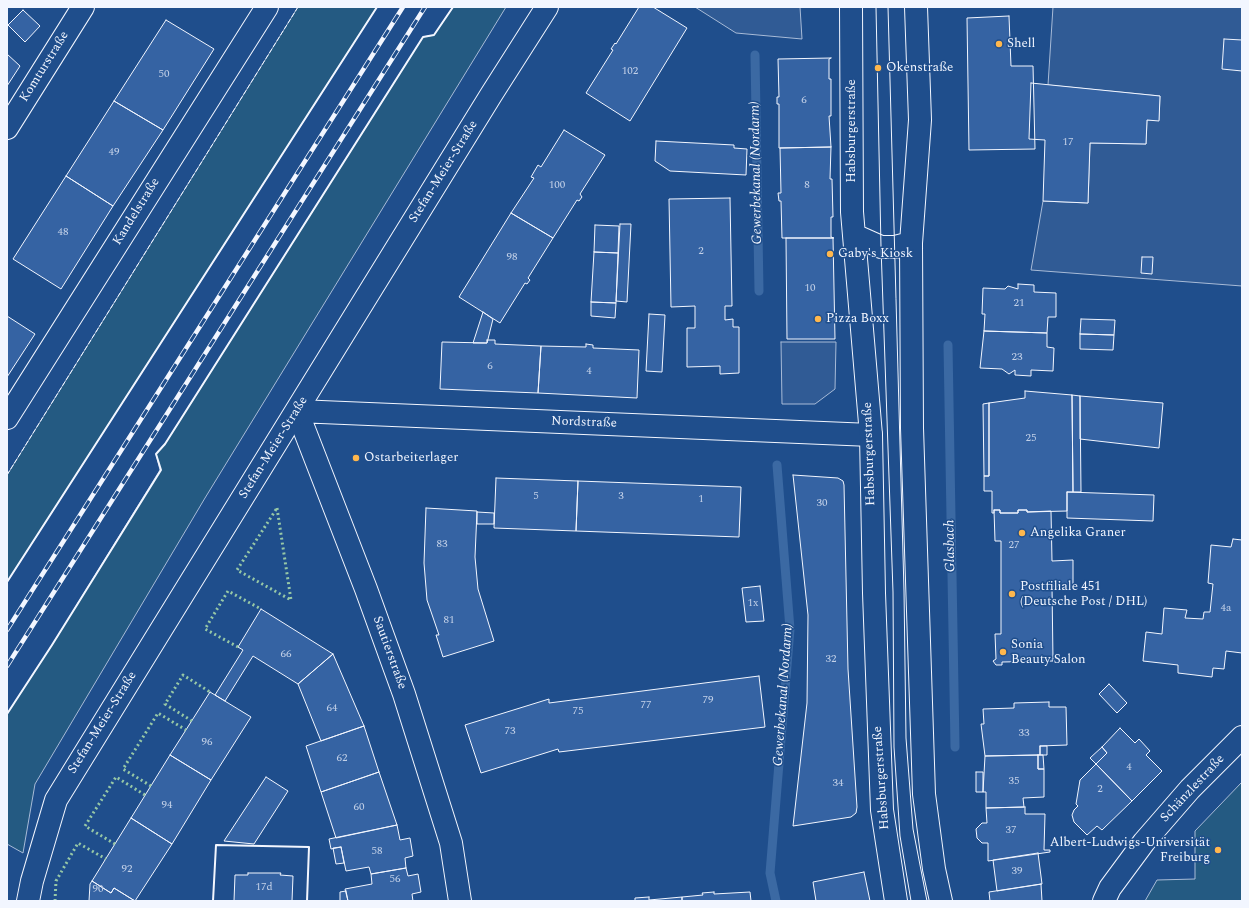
<!DOCTYPE html>
<meta charset="utf-8">
<style>
body{margin:0}
#map{position:relative;width:1249px;height:908px;overflow:hidden;background:#1f4e8c;font-family:Spectral,serif}
canvas{display:block}
.frame{position:absolute;inset:0;border:8px solid #f2f6ff;pointer-events:none}
</style>
<div id="map">
<canvas width="1249" height="908"></canvas>
<div class="frame"></div>
</div>
<script>
const g = document.querySelector('canvas').getContext('2d');
g.lineJoin = 'round';
function fill(path, color) { g.fillStyle = color; g.fill(path, 'evenodd'); }
const poly = rows => new Path2D(rows.map(r => 'M' + r).join(''));
function trace(path, color, width, dash) { g.strokeStyle = color; g.lineWidth = width; g.lineCap = dash ? 'butt' : 'round'; g.setLineDash(dash || []); g.stroke(path); }
function label(font, color, halo, rows, align = 'center') {
  g.font = font + ' Spectral,serif'; g.lineWidth = 3; g.setLineDash([]); g.textBaseline = 'middle'; g.strokeStyle = halo; g.fillStyle = color; for (const [text, x, y, turn = 0] of rows) {
    g.save(); g.translate(x, y); g.rotate((+turn || 0) * Math.PI / 180); g.textAlign = isNaN(turn) ? turn : align; if (halo) g.strokeText(text, 0, 0); g.fillText(text, 0, 0); g.restore();
  }
}
const green = poly([
 [298,7,377,7,7,582,7,475,298,7],
 [453,7,506,7,205,498,35,784,23,853,7,844,7,714,52,645,160,470,156,454,165,444,423,37,434,35,453,7],
 [1242,782,1242,901,1145,901,1157,880,1195,879,1195,831,1242,782]
]);
const parking = poly([
 [695,7,800,7,802,39,736,33,695,7],
 [1053,7,1242,7,1242,286,1031,270,1043,201,1088,203,1090,143,1146,144,1147,120,1159,120,1160,96,1048,85,1053,7],
 [781,342,836,342,835,389,815,404,782,404,781,342]
]);
const stream = poly([
 [755,55,759,291],
 [948,345,955,747],
 [776,901,770,873,790,629,777,465]
]);
const building = poly([
 [639,7,653,7,687,28,630,121,586,93,613,50,611,49,615,43,616,44,639,7],
 [23,10,40,26,25,42,8,25,23,10],
 [1009,16,1011,66,1033,66,1035,149,969,150,967,18,1009,16],
 [166,20,214,49,163,130,114,101,166,20],
 [1224,39,1242,40,1242,71,1222,69,1224,39],
 [7,54,20,66,7,86,7,54],
 [831,58,829,59,829,79,831,79,831,116,829,116,831,147,779,148,779,104,777,104,777,97,779,97,778,59,831,58],
 [1031,83,1160,96,1159,121,1147,120,1146,144,1090,143,1088,203,1043,201,1045,140,1029,139,1031,83],
 [114,101,163,130,113,206,66,176,114,101],
 [564,130,605,155,580,194,582,197,579,201,577,200,553,238,511,213,534,178,531,177,538,165,541,167,564,130],
 [656,141,734,145,734,148,747,149,746,175,670,171,655,161,656,141],
 [831,147,830,179,832,179,833,217,831,217,831,237,834,238,782,238,781,201,779,201,778,193,781,193,780,148,831,147],
 [66,176,113,206,61,289,13,259,66,176],
 [730,198,732,306,725,306,725,320,733,319,733,327,739,327,739,373,720,374,720,366,687,367,687,328,695,328,695,306,671,307,669,199,730,198],
 [511,213,553,238,528,278,530,280,527,284,525,283,500,323,459,297,511,213],
 [620,224,631,224,627,302,616,301,620,224],
 [595,225,619,226,618,253,594,252,595,225],
 [786,238,833,238,835,339,787,339,786,238],
 [594,252,618,253,616,303,591,302,594,252],
 [1142,257,1153,257,1152,274,1141,273,1142,257],
 [1018,284,1034,285,1034,292,1056,293,1056,317,1048,317,1047,333,984,331,985,314,982,314,983,288,1005,289,1008,286,1018,289,1018,284],
 [591,302,616,303,615,318,591,316,591,302],
 [483,312,493,319,487,343,473,343,483,312],
 [649,314,665,315,662,372,646,371,649,314],
 [7,316,35,334,7,377,7,316],
 [1081,319,1115,320,1114,335,1080,334,1081,319],
 [984,331,1047,333,1047,347,1054,348,1053,371,1031,370,1031,376,1015,375,1015,370,1009,374,1002,369,980,368,984,331],
 [1080,334,1114,335,1113,350,1080,349,1080,334],
 [487,340,495,340,495,344,541,346,538,393,440,389,442,342,487,343,487,340],
 [586,344,593,345,593,348,639,350,637,398,538,393,541,346,586,347,586,344],
 [1025,391,1072,395,1073,492,1067,492,1067,511,1027,512,1027,510,1018,510,1018,513,1000,513,1000,510,994,510,994,513,992,513,992,491,984,491,984,476,989,476,989,403,1025,398,1025,391],
 [1072,395,1080,396,1081,492,1073,492,1072,395],
 [1080,396,1163,403,1159,448,1080,439,1080,396],
 [989,403,989,476,984,476,983,404,989,403],
 [793,475,838,478,843,481,844,485,848,669,857,807,856,813,851,817,793,826,807,703,808,615,793,475],
 [496,478,578,481,576,531,494,528,496,478],
 [578,481,741,487,739,537,576,531,578,481],
 [1067,492,1154,495,1153,521,1067,518,1067,492],
 [426,508,477,511,475,557,478,589,494,641,443,657,436,635,439,635,427,600,424,563,426,508],
 [994,510,1000,510,1000,513,1018,513,1018,510,1027,510,1027,512,1051,511,1052,561,1073,560,1073,586,1052,586,1053,661,1002,662,1002,665,996,665,993,661,996,659,995,634,1001,634,1001,541,995,541,994,510],
 [477,512,494,513,494,524,477,524,477,512],
 [1233,539,1242,540,1242,653,1226,651,1224,669,1213,668,1212,677,1178,673,1178,665,1143,661,1146,632,1162,634,1164,608,1187,610,1185,618,1203,619,1204,612,1210,612,1213,584,1208,583,1211,545,1231,547,1233,539],
 [760,586,764,621,746,622,742,588,760,586],
 [261,609,333,654,298,684,253,656,225,701,215,695,243,650,238,647,261,609],
 [333,654,364,726,321,741,298,684,333,654],
 [759,676,765,727,559,752,558,749,481,773,465,725,549,699,549,703,759,676],
 [1109,684,1127,703,1117,713,1099,694,1109,684],
 [210,692,251,717,211,780,170,755,210,692],
 [1049,702,1049,707,1066,707,1067,745,1040,746,1040,755,985,756,981,724,984,724,983,709,1014,708,1014,703,1049,702],
 [364,726,379,772,321,792,306,746,364,726],
 [1120,728,1135,743,1139,739,1150,751,1146,755,1162,771,1132,801,1096,764,1107,753,1102,747,1120,728],
 [1040,746,1047,746,1047,755,1040,755,1040,746],
 [1102,747,1107,753,1096,764,1090,758,1102,747],
 [170,755,211,780,172,844,131,818,170,755],
 [1038,755,1038,769,1044,769,1044,797,1023,798,1024,807,986,808,986,792,983,792,985,756,1038,755],
 [1038,755,1043,755,1044,769,1038,769,1038,755],
 [1096,764,1132,801,1102,830,1097,826,1087,835,1074,822,1072,815,1074,810,1078,806,1076,804,1080,780,1096,764],
 [379,772,397,825,336,838,321,792,379,772],
 [976,772,983,772,983,792,976,792,976,772],
 [266,777,288,791,254,844,224,841,266,777],
 [1025,807,1025,814,1045,814,1044,850,1050,850,1050,852,988,861,988,843,982,843,977,838,976,829,982,823,987,823,986,808,1025,807],
 [131,818,172,844,135,901,114,888,111,893,92,881,131,818],
 [397,825,400,840,410,838,413,856,405,858,406,868,371,874,369,867,346,871,341,847,331,849,329,839,397,825],
 [341,847,344,863,336,864,333,848,341,847],
 [1038,853,1042,884,997,891,993,860,1038,853],
 [406,868,408,876,418,874,421,892,412,894,413,901,348,901,345,889,372,884,371,874,406,868],
 [864,872,870,901,816,901,813,882,864,872],
 [248,873,281,873,280,875,293,876,292,901,234,901,235,875,248,875,248,873],
 [92,881,111,893,114,888,135,901,89,901,90,884,92,881],
 [1041,884,1042,901,990,901,989,892,1041,884],
 [346,891,348,901,340,901,340,892,346,891],
 [714,892,714,894,750,892,751,901,682,901,682,897,703,895,702,893,714,892],
 [649,897,649,900,682,897,682,901,631,901,635,901,635,898,649,897]
]);
const street = poly([
 [7,128,83,7],
 [7,418,267,7],
 [460,901,451,843,404,694,366,589,297,411,871,435],
 [1104,901,1110,888,1144,842,1190,789,1242,737]
]);
const secondary = poly([
 [28,901,32,881,56,800,491,95,547,7]
]);
const primary = poly([
 [851,7,852,212,871,435,874,593,882,810,896,901],
 [916,7,920,120,911,243,912,428,924,794,934,869,941,901],
 [854,235,881,247,895,247,911,243]
]);
const tram = poly([
 [876,7,881,247,893,592,894,747,900,836,911,901],
 [888,7,904,591,906,738,913,829,927,901]
]);
const rail = poly([
 [7,630,403,7],
 [7,666,425,7]
]);
const hedge = poly([
 [277,508,291,600,237,570,277,508],
 [238,647,205,629,228,591,261,609],
 [192,721,165,704,183,675,210,692],
 [151,786,123,769,158,713,186,730],
 [115,844,85,826,116,777,145,795],
 [55,901,56,881,78,843,106,859]
]);
const fence = poly([
 [7,475,298,7]
]);
const wall = poly([
 [7,582,377,7],
 [7,714,52,645,161,470,156,454,165,444,423,37,434,35,453,7],
 [213,901,216,845,309,847,307,901]
]);
const markers = [
 [999,44,4,"#ffb74d"],
 [878,68,4,"#ffb74d"],
 [830,254,4,"#ffb74d"],
 [818,319,4,"#ffb74d"],
 [356,458,4,"#ffb74d"],
 [1022,533,4,"#ffb74d"],
 [1012,594,4,"#ffb74d"],
 [1003,652,4,"#ffb74d"],
 [1218,850,4,"#ffb74d"]
];
const numberNames = [
 ["102",630,72],
 ["50",164,75],
 ["6",804,101],
 ["17",1068,143],
 ["49",114,153],
 ["100",557,186],
 ["8",807,186],
 ["48",63,233],
 ["2",701,252],
 ["98",512,258],
 ["10",810,289],
 ["21",1019,304],
 ["23",1017,358],
 ["6",490,367],
 ["4",589,372],
 ["25",1031,439],
 ["5",536,497],
 ["3",621,497],
 ["1",701,500],
 ["30",822,504],
 ["83",442,545],
 ["27",1014,546],
 ["1x",753,604],
 ["4a",1226,609],
 ["81",449,621],
 ["66",286,655],
 ["32",831,660],
 ["79",708,701],
 ["77",646,706],
 ["64",332,709],
 ["75",578,712],
 ["73",510,732],
 ["33",1024,734],
 ["96",207,743],
 ["62",342,759],
 ["4",1129,768],
 ["35",1014,782],
 ["34",838,784],
 ["2",1100,790],
 ["94",167,806],
 ["60",359,808],
 ["37",1011,831],
 ["58",377,852],
 ["92",127,870],
 ["39",1017,872],
 ["56",395,880],
 ["17d",264,888],
 ["90",98,890]
];
const poiNames = [
 ["Shell",1007,44],
 ["Okenstraße",886,68],
 ["Gaby's Kiosk",838,254],
 ["Pizza Boxx",826,319],
 ["Ostarbeiterlager",364,458],
 ["Angelika Graner",1030,533],
 ["Postfiliale 451",1020,587],
 ["(Deutsche Post / DHL)",1020,602],
 ["Sonia",1011,645],
 ["Beauty Salon",1011,660],
 ["Albert-Ludwigs-Universität",1210,843,"right"],
 ["Freiburg",1210,858,"right"]
];
const streetNames = [
 ["Komturstraße",45,67,-58],
 ["Habsburgerstraße",852,131,-90],
 ["Stefan-Meier-Straße",444,172,-58],
 ["Kandelstraße",137,212,-58],
 ["Nordstraße",584,423,2],
 ["Stefan-Meier-Straße",274,448,-58],
 ["Habsburgerstraße",870,454,-92],
 ["Sautierstraße",389,653,70],
 ["Stefan-Meier-Straße",103,723,-58],
 ["Habsburgerstraße",882,778,-94],
 ["Schänzlestraße",1193,789,-47]
];
const waterNames = [
 ["Gewerbekanal (Nordarm)",757,173,-91],
 ["Glasbach",951,546,-91],
 ["Gewerbekanal (Nordarm)",784,695,-86]
];
fill(green, '#245a82');
trace(green, '#a8bbd7', 1);
fill(parking, '#305b95');
trace(parking, '#a8bbd7', 1);
trace(stream, '#3b69a3', 9);
fill(building, '#3563a3');
trace(building, '#f2f6ff', 1);
trace(street, '#f2f6ff', 24);
trace(secondary, '#f2f6ff', 24);
trace(primary, '#f2f6ff', 24);
trace(street, '#1f4e8c', 22);
trace(secondary, '#1f4e8c', 22);
trace(primary, '#1f4e8c', 22);
trace(tram, '#f2f6ff', 1);
trace(rail, '#f2f6ff', 4.5);
trace(rail, '#1f4e8c', 3, [9]);
trace(hedge, '#97c8a6', 3, [2, 3]);
trace(fence, '#f2f6ff', 1, [5, 2]);
trace(wall, '#f2f6ff', 2);
for (const [x, y, r, color] of markers) { const dot = new Path2D(); dot.arc(x, y, r, 0, 2 * Math.PI); g.fillStyle = color; g.fill(dot); trace(dot, '#1f4e8c', 1.5); }
label('11px', '#c3d1e8', null, numberNames);
label('13px', '#f2f6ff', '#1f4e8c', poiNames, 'left');
label('13px', '#f2f6ff', '#1f4e8c', streetNames);
label('italic 14px', '#f2f6ff', '#1f4e8c', waterNames);
</script>
